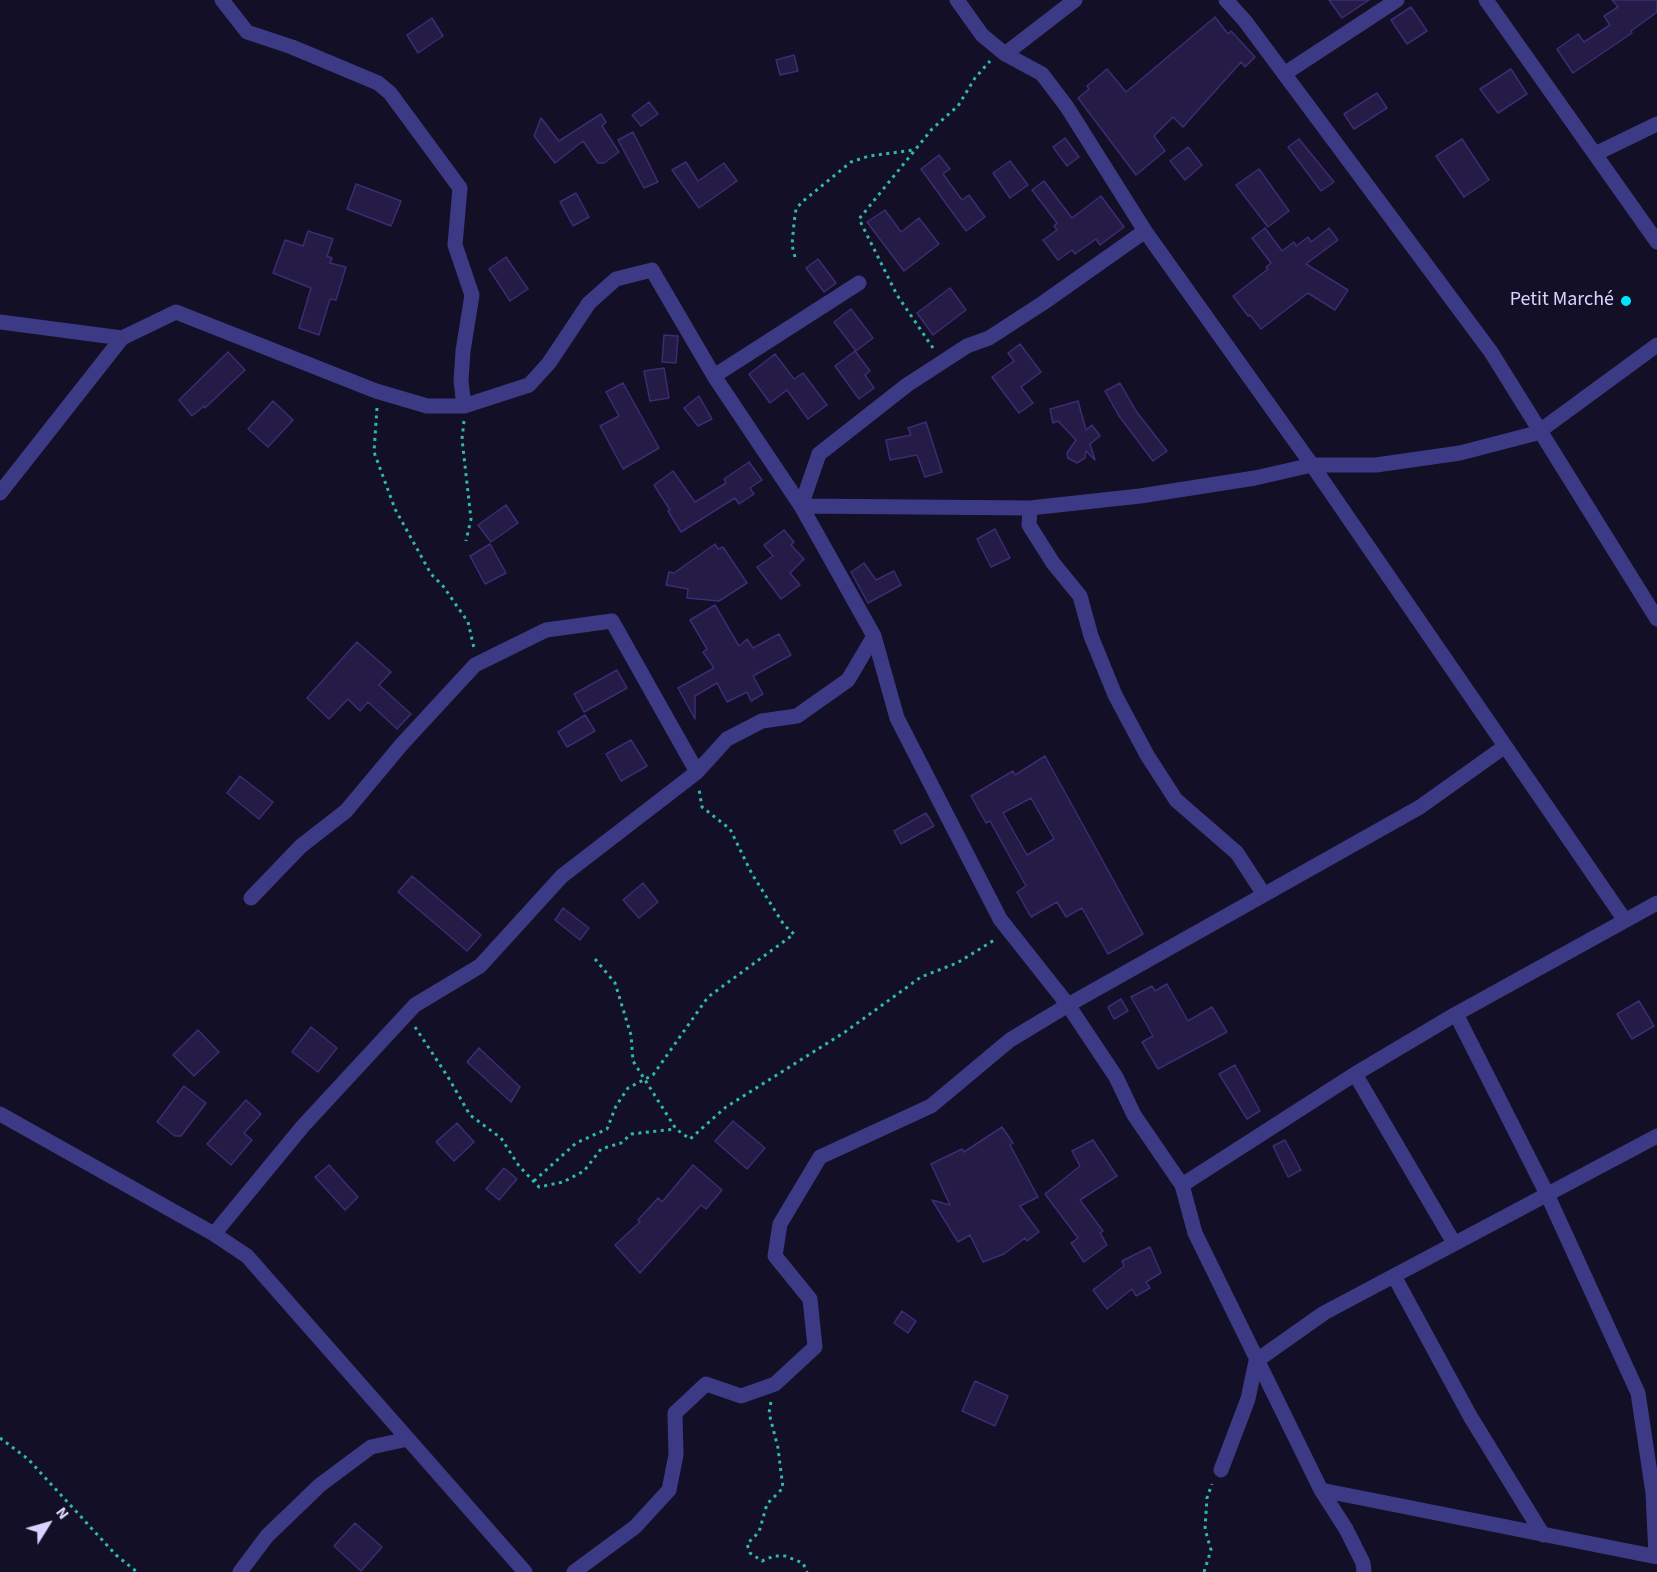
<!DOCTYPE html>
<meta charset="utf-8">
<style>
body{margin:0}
#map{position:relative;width:1657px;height:1572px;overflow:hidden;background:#130f26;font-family:"Source Sans 3",sans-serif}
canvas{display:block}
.north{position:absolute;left:18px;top:1494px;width:60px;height:60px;-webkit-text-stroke:4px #130f26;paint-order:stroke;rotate:53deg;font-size:16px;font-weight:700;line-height:24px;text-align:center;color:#d9d4ff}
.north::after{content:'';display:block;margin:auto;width:21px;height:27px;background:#d9d4ff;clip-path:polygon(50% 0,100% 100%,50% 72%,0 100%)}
</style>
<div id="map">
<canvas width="1657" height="1572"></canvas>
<div class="north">N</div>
</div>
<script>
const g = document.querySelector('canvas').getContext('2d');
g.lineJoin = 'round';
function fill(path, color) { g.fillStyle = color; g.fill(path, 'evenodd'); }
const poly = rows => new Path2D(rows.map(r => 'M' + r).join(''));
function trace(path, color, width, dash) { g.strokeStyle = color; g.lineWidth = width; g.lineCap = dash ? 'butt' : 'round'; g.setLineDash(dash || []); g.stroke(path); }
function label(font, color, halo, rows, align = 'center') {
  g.font = font + ' "Source Sans 3",sans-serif'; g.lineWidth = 5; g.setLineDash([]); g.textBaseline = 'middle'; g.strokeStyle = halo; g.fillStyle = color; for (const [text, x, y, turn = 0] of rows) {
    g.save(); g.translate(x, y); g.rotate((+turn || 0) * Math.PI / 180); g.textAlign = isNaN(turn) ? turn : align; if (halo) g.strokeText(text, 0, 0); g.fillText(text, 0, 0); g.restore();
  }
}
const building = poly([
 [1329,0,1369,0,1342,18,1329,0],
 [1612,0,1657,0,1657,12,1631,31,1632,33,1573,73,1557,49,1578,34,1584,42,1610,25,1604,16,1618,7,1612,0],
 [1411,7,1427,31,1407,44,1391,20,1411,7],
 [1215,17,1228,34,1231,31,1255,57,1245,67,1241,62,1183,127,1173,117,1154,136,1165,151,1136,175,1078,98,1089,89,1087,86,1107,69,1126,92,1215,17],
 [432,18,443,36,418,53,407,35,432,18],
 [794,55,798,71,780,75,776,60,794,55],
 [1511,69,1527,94,1498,113,1480,89,1511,69],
 [1377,93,1387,108,1354,129,1344,114,1377,93],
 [649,102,658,114,641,126,632,115,649,102],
 [601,114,606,122,602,126,619,152,604,163,598,163,583,141,555,163,534,136,541,118,559,141,601,114],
 [633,132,658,182,644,188,618,140,633,132],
 [1065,138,1079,157,1067,166,1053,147,1065,138],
 [1299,139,1334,182,1321,191,1288,147,1299,139],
 [1462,139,1489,180,1464,197,1436,156,1462,139],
 [1188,147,1202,165,1185,180,1170,161,1188,147],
 [939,155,950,169,943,174,962,200,969,195,985,217,966,231,921,169,939,155],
 [1010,161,1028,185,1010,198,993,173,1010,161],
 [686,162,698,181,724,163,737,181,699,208,672,170,686,162],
 [1259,169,1289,211,1268,227,1236,185,1259,169],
 [1044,181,1072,218,1101,196,1124,227,1100,245,1096,239,1075,254,1072,250,1058,260,1043,240,1057,230,1054,226,1057,223,1032,190,1044,181],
 [356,184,401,201,391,226,347,209,356,184],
 [576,193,589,217,573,226,560,202,576,193],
 [885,210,901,232,919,218,939,244,904,271,867,222,885,210],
 [1265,228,1282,251,1294,242,1296,246,1308,237,1311,242,1329,228,1338,240,1306,264,1348,290,1335,310,1308,293,1261,329,1250,315,1248,316,1233,296,1268,269,1266,267,1271,263,1252,238,1265,228],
 [308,231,333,239,327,256,332,258,330,263,346,267,336,300,330,299,319,335,299,328,311,288,273,273,285,240,303,246,308,231],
 [506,257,528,289,510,301,489,269,506,257],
 [818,259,836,283,824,292,806,268,818,259],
 [950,288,966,310,933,335,917,313,950,288],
 [851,309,873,338,856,351,834,322,851,309],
 [664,335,678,336,676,363,662,362,664,335],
 [1020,344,1041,372,1021,387,1033,403,1019,413,992,377,1014,361,1008,353,1020,344],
 [855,351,870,371,865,375,874,388,859,399,835,366,855,351],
 [228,352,245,370,205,408,204,406,192,416,179,400,228,352],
 [775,354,794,379,803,373,827,405,808,419,787,390,770,403,749,374,775,354],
 [664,368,669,398,650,401,644,371,664,368],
 [623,383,659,448,623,469,600,426,619,416,606,392,623,383],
 [1120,383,1136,411,1167,451,1153,461,1119,416,1105,391,1120,383],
 [699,396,712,419,698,426,684,408,699,396],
 [273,401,293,420,268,447,248,429,273,401],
 [1078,401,1086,430,1092,425,1100,436,1090,444,1095,460,1086,451,1085,458,1077,463,1068,458,1067,453,1076,440,1058,421,1053,423,1050,409,1078,401],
 [926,422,942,472,925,477,917,455,890,460,886,440,911,435,908,428,926,422],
 [749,462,762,480,750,488,754,494,739,504,735,498,681,532,668,511,670,510,654,485,673,471,695,502,726,483,724,479,749,462],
 [506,505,518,523,491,542,478,525,506,505],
 [995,529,1010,558,991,567,977,539,995,529],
 [784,530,794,542,791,545,804,559,790,573,800,585,781,599,757,567,773,556,764,545,784,530],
 [490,544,506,573,485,584,470,556,490,544],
 [715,544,718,549,723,547,747,583,719,601,687,598,688,589,666,585,669,572,674,573,715,544],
 [864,563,876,580,894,571,901,585,868,603,851,572,864,563],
 [715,605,739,646,747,639,753,648,779,634,791,655,753,676,763,694,751,701,747,692,727,702,717,683,695,696,695,719,678,688,714,668,703,652,707,649,690,620,715,605],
 [357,642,391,672,379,685,411,714,397,729,368,702,360,711,348,699,329,719,307,698,357,642],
 [617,670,627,688,584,712,574,694,617,670],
 [585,715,595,731,567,747,558,732,585,715],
 [631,740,647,766,621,781,606,754,631,740],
 [1045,756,1143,934,1108,954,1082,908,1066,917,1057,902,1031,917,1017,892,1026,886,990,821,986,823,971,796,1013,771,1015,775,1045,756],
 [1031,798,1054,839,1027,855,1003,813,1031,798],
 [240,776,273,802,259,819,227,793,240,776],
 [926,813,934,826,901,844,894,831,926,813],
 [412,876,481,935,467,951,398,892,412,876],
 [643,883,658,902,639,918,623,900,643,883],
 [563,908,589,928,580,940,555,920,563,908],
 [1167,984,1188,1021,1212,1007,1227,1032,1158,1069,1142,1042,1153,1036,1131,997,1152,986,1155,991,1167,984],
 [1121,999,1128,1011,1114,1019,1108,1007,1121,999],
 [1639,1001,1654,1026,1632,1039,1617,1014,1639,1001],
 [311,1027,337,1048,318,1072,292,1052,311,1027],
 [198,1030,219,1052,194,1076,173,1055,198,1030],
 [479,1048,520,1087,511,1102,467,1062,479,1048],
 [1235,1065,1260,1111,1247,1119,1219,1074,1235,1065],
 [184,1086,206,1103,181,1136,175,1136,157,1122,184,1086],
 [246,1100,261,1114,244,1133,252,1140,231,1165,207,1144,246,1100],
 [733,1121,765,1148,747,1169,715,1141,733,1121],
 [457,1123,474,1142,454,1161,436,1142,457,1123],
 [1002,1127,1013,1143,1010,1145,1038,1197,1020,1206,1039,1232,1027,1241,1025,1238,1004,1254,983,1262,970,1235,958,1242,932,1200,950,1205,931,1164,962,1149,964,1152,1002,1127],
 [1093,1140,1117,1176,1080,1200,1103,1231,1100,1233,1107,1245,1084,1262,1071,1243,1078,1238,1045,1194,1080,1166,1072,1151,1093,1140],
 [1285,1140,1301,1170,1288,1177,1273,1146,1285,1140],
 [329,1165,358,1197,345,1210,315,1177,329,1165],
 [693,1165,722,1190,706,1209,701,1205,640,1273,615,1245,640,1222,638,1220,658,1198,662,1202,693,1165],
 [504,1168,517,1179,499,1200,486,1189,504,1168],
 [1150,1247,1161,1273,1146,1282,1150,1288,1136,1296,1132,1289,1107,1309,1093,1290,1124,1266,1122,1261,1150,1247],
 [902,1311,916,1321,908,1333,894,1323,902,1311],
 [975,1381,1008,1396,995,1426,962,1411,975,1381],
 [355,1523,382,1547,361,1571,334,1546,355,1523]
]);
const path = poly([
 [795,257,792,245,794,223,796,209,802,202,851,162,869,156,914,150],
 [933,348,897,295,859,219,932,129,958,106,975,78,990,61],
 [377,408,374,452,395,509,431,574,443,586,468,622,474,648],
 [464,421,462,439,471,519,466,541],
 [595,959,615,983,631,1035,633,1061,676,1129,690,1139,726,1107,845,1032,921,977,957,963,996,939],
 [415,1027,448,1077,470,1115,501,1138,519,1166,539,1187,563,1182,584,1171,601,1149,621,1143,631,1134,675,1129],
 [534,1181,576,1143,607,1129,616,1106,628,1088,653,1075,708,997,794,934,784,925,752,874,730,829,702,807,699,789],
 [771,1402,769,1413,778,1448,783,1488,767,1504,759,1532,747,1544,750,1553,762,1561,774,1556,785,1556,803,1563,807,1572],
 [0,1438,28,1459,116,1555,137,1572],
 [1204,1572,1211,1550,1205,1529,1207,1498,1212,1484]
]);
const street = poly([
 [222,0,247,32,292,47,378,83,390,93,460,188,455,245,472,295,463,351,461,381,464,406],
 [957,0,982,35,1005,54,1042,74,1067,107,1145,231,1312,465,1624,919],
 [1226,0,1245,21,1491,352,1657,619],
 [1486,0,1657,242],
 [1005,54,1075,0],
 [1284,74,1397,0],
 [1595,154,1657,124],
 [0,322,122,338,176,312,376,391,427,406,464,406,529,385,549,363,589,303,616,279,652,270,714,376,801,506,874,636,897,718,1000,919,1068,1005,1010,1040,931,1106,820,1157,780,1224,775,1256,810,1299,815,1347,775,1384,741,1396,706,1384,675,1413,676,1455,669,1490,635,1527,574,1572],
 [714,376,859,283],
 [0,493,122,338],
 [801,506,1030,508,1140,496,1255,478,1312,465,1376,465,1460,453,1537,433,1657,345],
 [801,506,819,454,907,385,967,346,989,338,1043,303,1145,231],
 [1030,508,1029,525,1053,563,1080,596,1091,636,1115,695,1147,755,1176,800,1237,853,1263,893],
 [251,898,301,846,346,811,402,744,475,665,546,630,612,621,697,772],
 [1456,1014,1547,1194,1638,1393,1653,1493,1656,1556],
 [1355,1074,1454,1243],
 [0,1114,214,1234,247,1256,525,1572],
 [1182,1185,1355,1074,1456,1014,1657,903],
 [214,1234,303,1126,415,1005,480,966,562,876,697,772,727,739,762,721,797,716,848,680,874,636],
 [1394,1276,1470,1416,1543,1535],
 [1221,1470,1248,1399,1256,1361,1324,1313,1657,1136],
 [1321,1490,1657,1557],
 [240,1572,267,1536,320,1485,371,1447,408,1439],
 [1364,1572,1363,1563,1346,1529,1321,1490,1195,1233,1182,1185,1134,1115,1116,1077,1068,1005,1420,807,1504,747]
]);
const markers = [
 [1626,301,6,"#00e5ff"]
];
const poiNames = [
 ["Petit Marché",1614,301]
];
fill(building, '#241b47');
trace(building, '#3b2d73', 1.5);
trace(path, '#2fb8b0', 3, [3, 4.5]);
trace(street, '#3d3a85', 15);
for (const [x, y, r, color] of markers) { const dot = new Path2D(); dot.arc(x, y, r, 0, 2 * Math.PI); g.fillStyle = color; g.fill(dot); trace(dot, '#130f26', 2); }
label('20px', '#d9d4ff', '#130f26', poiNames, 'right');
</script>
